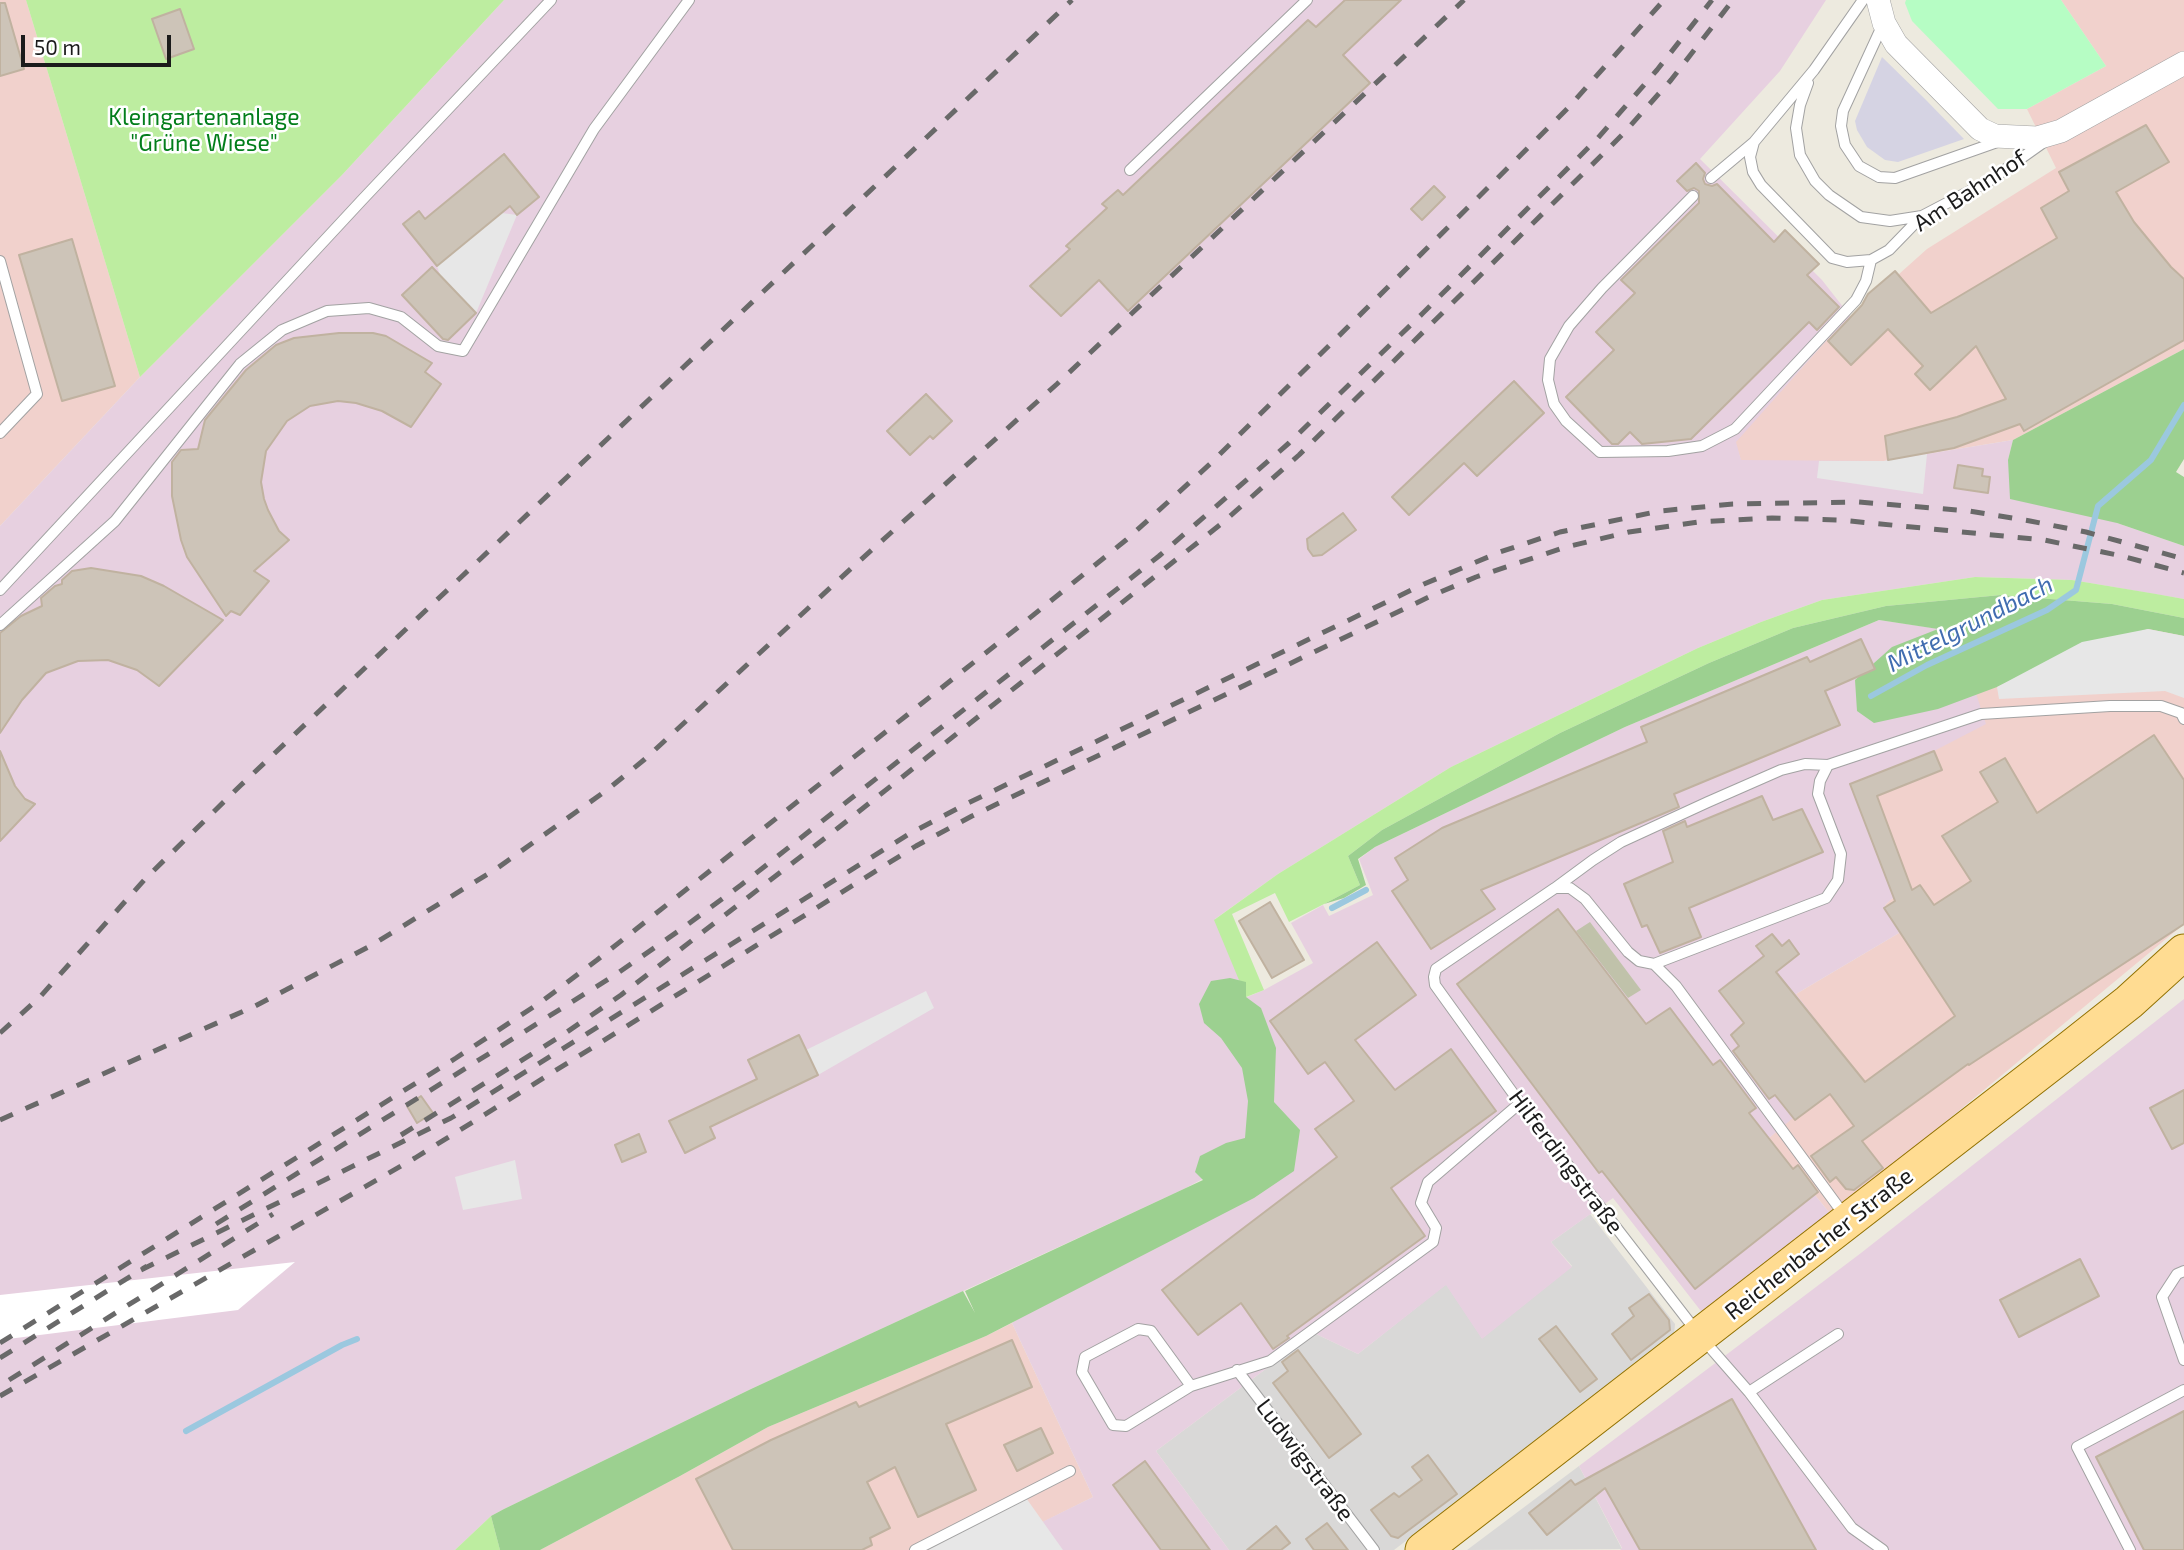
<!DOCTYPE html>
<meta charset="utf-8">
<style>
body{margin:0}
#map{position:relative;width:2184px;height:1550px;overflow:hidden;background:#edeadf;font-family:"Exo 2",sans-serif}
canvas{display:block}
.scale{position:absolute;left:21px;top:35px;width:150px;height:32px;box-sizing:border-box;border:4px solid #1b1b1b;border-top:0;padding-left:9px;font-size:21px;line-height:24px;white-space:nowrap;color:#1b1b1b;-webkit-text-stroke:5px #fff;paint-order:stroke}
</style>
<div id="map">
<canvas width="2184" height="1550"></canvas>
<div class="scale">50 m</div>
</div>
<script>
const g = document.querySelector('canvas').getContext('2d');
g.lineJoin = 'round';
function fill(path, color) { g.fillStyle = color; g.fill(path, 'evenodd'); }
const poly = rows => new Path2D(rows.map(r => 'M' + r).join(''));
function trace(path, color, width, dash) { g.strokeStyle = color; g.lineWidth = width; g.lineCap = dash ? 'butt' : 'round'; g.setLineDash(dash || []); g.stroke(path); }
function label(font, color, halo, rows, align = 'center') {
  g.font = font + ' "Exo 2",sans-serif'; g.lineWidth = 5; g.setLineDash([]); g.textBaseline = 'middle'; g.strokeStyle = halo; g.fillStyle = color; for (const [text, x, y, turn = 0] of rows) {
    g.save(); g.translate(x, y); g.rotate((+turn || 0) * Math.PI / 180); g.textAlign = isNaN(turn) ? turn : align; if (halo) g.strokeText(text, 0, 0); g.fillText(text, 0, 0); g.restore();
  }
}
const residential = poly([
 [1590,1214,1675,1324,1674,1335,1394,1550,1229,1550,1156,1451,1314,1333,1358,1354,1446,1284,1482,1338,1572,1266,1551,1242],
 [1579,1466,1622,1549,1467,1550]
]);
const commercial = poly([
 [0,0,26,0,140,377,0,526],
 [2061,0,2184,0,2184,349,2013,440,1884,461,1741,461,1735,442,1826,341,1851,317,1927,249,2056,168,2027,109,2106,66],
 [2184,618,2184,924,1832,1216,1769,1138,1793,1117,1796,994,1899,933,1885,905,1894,897,1850,784,1934,751,1967,666],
 [1012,1323,1093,1497,1025,1531,1038,1550,540,1550,680,1476,768,1427,986,1336]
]);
const industrial = poly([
 [504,0,1826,0,1780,71,1700,159,1822,280,1851,317,1826,341,1736,442,1741,460,1884,461,2013,440,2008,460,2117,523,2184,546,2184,599,2072,580,1975,577,1822,600,1761,622,1698,648,1451,767,1278,874,1215,919,1247,997,1264,990,1313,963,1291,923,1323,905,1329,916,1373,895,1359,859,1375,847,1625,727,1879,620,1940,629,1967,666,1986,724,1934,751,1850,784,1894,897,1885,905,1899,933,1796,994,1858,1074,1795,1120,1793,1118,1769,1138,1832,1216,1704,1315,1613,1198,1551,1242,1572,1267,1482,1339,1446,1285,1358,1354,1314,1333,1156,1451,1229,1550,1038,1550,1024,1531,1093,1497,1012,1323,1276,1139,1184,1189,751,1389,504,1509,491,1516,455,1550,0,1550,0,526,140,377,342,175],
 [2184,999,2184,1550,1620,1550,1622,1548,1579,1466,1861,1253]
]);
const construction = poly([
 [1590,922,1641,990,1628,998,1576,931]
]);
const grass = poly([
 [26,0,504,0,342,175,140,377],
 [1975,577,2072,580,2156,594,2184,599,2184,618,2112,604,2001,595,1886,606,1793,628,1709,663,1560,733,1382,830,1348,856,1360,885,1324,904,1289,922,1275,893,1232,914,1264,990,1246,997,1214,920,1278,874,1451,767,1698,648,1761,622,1822,600],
 [491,1516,500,1550,455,1550]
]);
const forest = poly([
 [2184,349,2184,459,2176,472,2184,477,2184,546,2117,523,2010,499,2008,460,2013,440],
 [2001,595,2112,604,2184,618,2184,636,2148,629,2037,668,1997,687,1938,709,1874,723,1857,711,1855,680,1892,647,1938,629,1879,620,1625,727,1375,847,1358,859,1366,885,1344,898,1324,904,1360,885,1348,856,1382,830,1560,733,1709,663,1793,628,1886,606],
 [1230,978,1246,982,1246,997,1261,1008,1276,1048,1274,1102,1300,1130,1294,1171,1254,1198,986,1336,768,1427,680,1476,540,1550,500,1550,491,1516,504,1509,751,1389,963,1291,975,1313,965,1291,1203,1180,1195,1172,1200,1156,1226,1143,1245,1138,1248,1101,1242,1068,1221,1038,1204,1023,1199,1004,1211,981]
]);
const park = poly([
 [1906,0,2061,0,2106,66,2027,109,1998,109,1912,21,1905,3]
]);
const parking = poly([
 [502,213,517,215,476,313,440,275,437,266],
 [1927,454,1923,494,1817,478,1819,461,1884,461],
 [2148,629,2184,636,2184,698,2165,691,1999,699,1997,687,2082,642],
 [926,991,934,1008,818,1075,806,1050],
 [515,1160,522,1199,463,1210,455,1177],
 [1024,1495,1063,1550,927,1550,979,1522]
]);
const plaza = poly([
 [1882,57,1926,100,1964,139,1898,162,1885,160,1867,147,1857,130,1855,121]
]);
const pier = poly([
 [295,1262,238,1310,0,1340,0,1295]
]);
const stream = poly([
 [1871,696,1927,665,2047,610,2076,590,2098,506,2151,460,2184,405],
 [1332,908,1366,890],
 [186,1431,342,1345,357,1339]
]);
const building = poly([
 [1345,0,1401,0,1343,55,1370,83,1128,311,1099,280,1061,316,1030,286,1070,249,1066,246,1107,208,1102,204,1118,190,1123,195,1308,20,1316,27,1345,0],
 [0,3,5,3,24,69,0,76,0,3],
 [180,9,194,49,166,59,152,19,180,9],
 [2146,125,2169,162,2116,192,2134,222,2171,267,2184,279,2184,340,2024,431,2020,424,1954,448,1888,460,1885,436,1957,417,2006,399,1976,346,1930,390,1915,374,1923,366,1888,329,1851,365,1828,341,1862,305,1868,294,1895,271,1931,313,2057,238,2041,208,2069,191,2059,172,2146,125],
 [504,154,539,197,517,215,510,206,437,266,403,224,419,211,425,219,504,154],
 [1696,163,1705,173,1703,179,1705,184,1712,186,1717,184,1774,242,1785,230,1819,264,1807,275,1839,307,1817,330,1809,322,1691,439,1642,444,1630,432,1618,444,1612,444,1566,397,1614,350,1596,332,1635,293,1621,280,1699,203,1699,191,1694,188,1687,191,1677,181,1696,163],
 [1434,186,1445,197,1422,220,1411,209,1434,186],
 [72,239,115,386,62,401,19,255,72,239],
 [432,267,476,313,448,340,443,339,402,295,432,267],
 [339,333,373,333,386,336,432,363,425,372,441,384,411,427,382,411,356,403,338,401,310,406,287,421,266,451,261,482,264,499,268,510,279,531,289,540,254,571,269,581,240,615,231,611,226,616,187,557,181,540,172,496,172,462,181,450,198,449,205,420,246,370,276,345,294,338,339,333],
 [1514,381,1544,413,1477,476,1464,463,1409,515,1392,497,1514,381],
 [926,394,952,421,933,439,930,436,910,455,887,431,926,394],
 [1958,465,1983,469,1982,476,1990,477,1988,493,1954,488,1958,465],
 [1343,513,1356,530,1322,555,1313,556,1308,549,1307,539,1343,513],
 [91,568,141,576,164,586,223,620,159,686,137,670,108,660,78,661,46,673,22,700,0,733,0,633,21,616,42,606,41,598,55,586,62,584,62,580,72,571,91,568],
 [1861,639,1875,669,1825,691,1840,725,1674,794,1679,807,1481,890,1495,909,1431,949,1392,891,1408,880,1395,858,1442,828,1647,742,1641,727,1807,657,1810,662,1861,639],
 [2154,735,2184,780,2184,924,1969,1065,1968,1064,1862,1141,1883,1168,1854,1190,1846,1189,1836,1177,1830,1182,1811,1156,1854,1126,1830,1094,1795,1120,1775,1095,1769,1099,1733,1051,1739,1046,1731,1035,1744,1023,1719,991,1764,956,1756,946,1772,934,1782,946,1789,940,1799,954,1776,972,1865,1082,1955,1016,1884,908,1895,901,1850,784,1934,751,1942,770,1877,796,1912,890,1920,885,1934,905,1971,881,1942,836,1998,802,1980,772,2005,758,2037,813,2154,735],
 [0,751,15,786,25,799,35,804,0,841,0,751],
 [1762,796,1773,820,1802,809,1823,852,1689,908,1701,937,1660,953,1647,925,1642,927,1624,884,1673,862,1663,831,1685,821,1687,827,1762,796],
 [1270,902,1304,960,1272,978,1239,921,1270,902],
 [1558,909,1646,1024,1670,1008,1713,1065,1720,1060,1756,1108,1749,1113,1793,1169,1798,1165,1818,1192,1695,1289,1602,1171,1599,1173,1457,984,1558,909],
 [1377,942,1416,995,1355,1040,1395,1090,1451,1049,1496,1111,1391,1188,1425,1236,1287,1336,1289,1338,1273,1349,1241,1303,1198,1335,1162,1290,1337,1157,1315,1129,1354,1101,1325,1062,1308,1074,1270,1021,1377,942],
 [799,1035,818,1075,710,1127,715,1138,685,1153,669,1121,757,1079,748,1060,799,1035],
 [2184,1090,2184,1143,2172,1149,2150,1108,2184,1090],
 [421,1096,433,1113,417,1123,407,1106,421,1096],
 [639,1134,646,1152,622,1162,615,1145,639,1134],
 [2080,1259,2099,1296,2019,1337,2000,1300,2080,1259],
 [1649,1294,1669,1320,1670,1330,1631,1360,1612,1334,1634,1316,1629,1308,1649,1294],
 [1556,1326,1597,1379,1580,1392,1539,1339,1556,1326],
 [1012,1340,1032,1387,946,1424,976,1490,918,1517,895,1467,867,1482,890,1528,870,1538,872,1545,862,1550,733,1550,696,1479,771,1440,856,1402,859,1407,1012,1340],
 [1298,1350,1361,1434,1329,1458,1273,1383,1288,1371,1282,1362,1298,1350],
 [1732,1399,1816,1550,1640,1550,1605,1488,1547,1535,1529,1513,1571,1480,1575,1485,1732,1399],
 [2184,1411,2184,1550,2144,1550,2096,1457,2184,1411],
 [1041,1428,1053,1453,1017,1471,1004,1445,1041,1428],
 [1428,1455,1457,1494,1398,1538,1391,1536,1371,1510,1394,1493,1399,1497,1422,1480,1412,1467,1428,1455],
 [1145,1461,1210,1550,1161,1550,1113,1485,1145,1461],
 [1327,1523,1348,1550,1314,1550,1306,1539,1327,1523],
 [1276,1526,1290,1543,1281,1550,1247,1550,1276,1526]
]);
const lane = poly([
 [1863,0,1814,70,1754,142,1750,157,1753,172,1761,185,1832,258,1847,262,1871,260,1889,250,1922,216,1989,181,2044,142],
 [1883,24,1843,111,1841,126,1845,145,1859,166,1879,177,1895,178,2000,141],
 [1808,83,1800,105,1796,128,1800,155,1815,181,1829,195,1861,217,1890,221,1922,216],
 [1130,170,1307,0],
 [1711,178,1754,142],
 [1693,196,1602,288,1569,326,1550,359,1548,380,1554,404,1566,421,1600,452,1668,451,1702,446,1735,429,1856,300,1866,281,1871,260],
 [0,261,37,394,0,433],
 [0,590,362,200,551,0],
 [0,625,115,521,240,364,282,330,327,311,369,308,401,317,438,346,463,351,594,129,689,0],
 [1555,888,1593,860,1621,842,1708,802,1781,770,1805,764,1828,765],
 [1654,964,1676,986,1845,1216],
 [2184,1271,2177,1274,2162,1297,2184,1360],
 [1237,1370,1374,1550],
 [1191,1386,1126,1426,1113,1425,1082,1372,1085,1357,1138,1329,1151,1331,1191,1386,1270,1361,1433,1242,1436,1228,1421,1203,1428,1182,1520,1103],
 [1749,1392,1838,1334],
 [915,1550,1070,1471],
 [1883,1550,1852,1528,1749,1392,1700,1336,1571,1169,1520,1103,1435,985,1434,977,1436,969,1555,888,1570,888,1585,899,1628,952,1639,961,1654,964,1826,898,1838,880,1841,854,1818,794,1820,781,1828,765,1981,714,2110,706,2161,706,2181,713,2184,719],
 [2130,1550,2077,1447,2184,1390]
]);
const street = poly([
 [1878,0,1884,23,1896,44,1980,129,1995,136,2037,138,2061,131,2184,63]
]);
const primary = poly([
 [1423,1550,2072,1047,2129,1002,2184,952]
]);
const rail = poly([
 [0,1033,39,998,146,878,241,785,1072,0],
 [0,1120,255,1006,372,945,496,869,607,790,645,759,856,564,1057,384,1464,0],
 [401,1135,561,1036,621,995,838,828,1221,524,1299,455,1623,134,1671,80,1733,0],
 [216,1224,615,975,680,930,741,885,1159,556,1289,443,1423,313,1597,139,1657,70,1712,0],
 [141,1270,451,1118,909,834,966,804,1424,584,1500,552,1560,532,1660,511,1733,504,1859,502,1969,511,2030,521,2086,532,2184,559],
 [0,1343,456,1058,541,1002,597,960,1021,625,1126,540,1210,464,1568,108,1664,0],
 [0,1358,147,1266],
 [9,1380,273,1214],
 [0,1396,415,1158,916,846,972,816,1431,596,1476,577,1566,547,1629,532,1698,522,1772,518,1840,520,2044,540,2122,556,2184,573]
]);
const parkNames = [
 ["Kleingartenanlage",204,117],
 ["\"Grüne Wiese\"",204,143]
];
const streetNames = [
 ["Am Bahnhof",1970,191,-33],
 ["Hilferdingstraße",1566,1162,53],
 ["Reichenbacher Straße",1819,1244,-38],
 ["Ludwigstraße",1305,1460,53]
];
const waterNames = [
 ["Mittelgrundbach",1970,624,-27]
];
fill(residential, '#d9d8d7');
fill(commercial, '#f1d1cc');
fill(industrial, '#e7d0e0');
fill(construction, '#c0c2aa');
fill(grass, '#bdeda0');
fill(forest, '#9cd090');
fill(park, '#b6fdc4');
fill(parking, '#e7e7e7');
fill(plaza, '#d5d3e3');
fill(pier, '#fff');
trace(stream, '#9bc8df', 6);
fill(building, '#cdc4b8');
trace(building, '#c0b2a0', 2);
trace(lane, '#a2a2a2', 12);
trace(street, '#a2a2a2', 24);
trace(primary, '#917100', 37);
trace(lane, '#fff', 10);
trace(street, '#fff', 23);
trace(primary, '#ffdc92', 35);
trace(rail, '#696969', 5, [14, 14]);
label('23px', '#037e1b', '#fff', parkNames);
label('23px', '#1b1b1b', '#fff', streetNames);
label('italic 24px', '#416db0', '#fff', waterNames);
</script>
